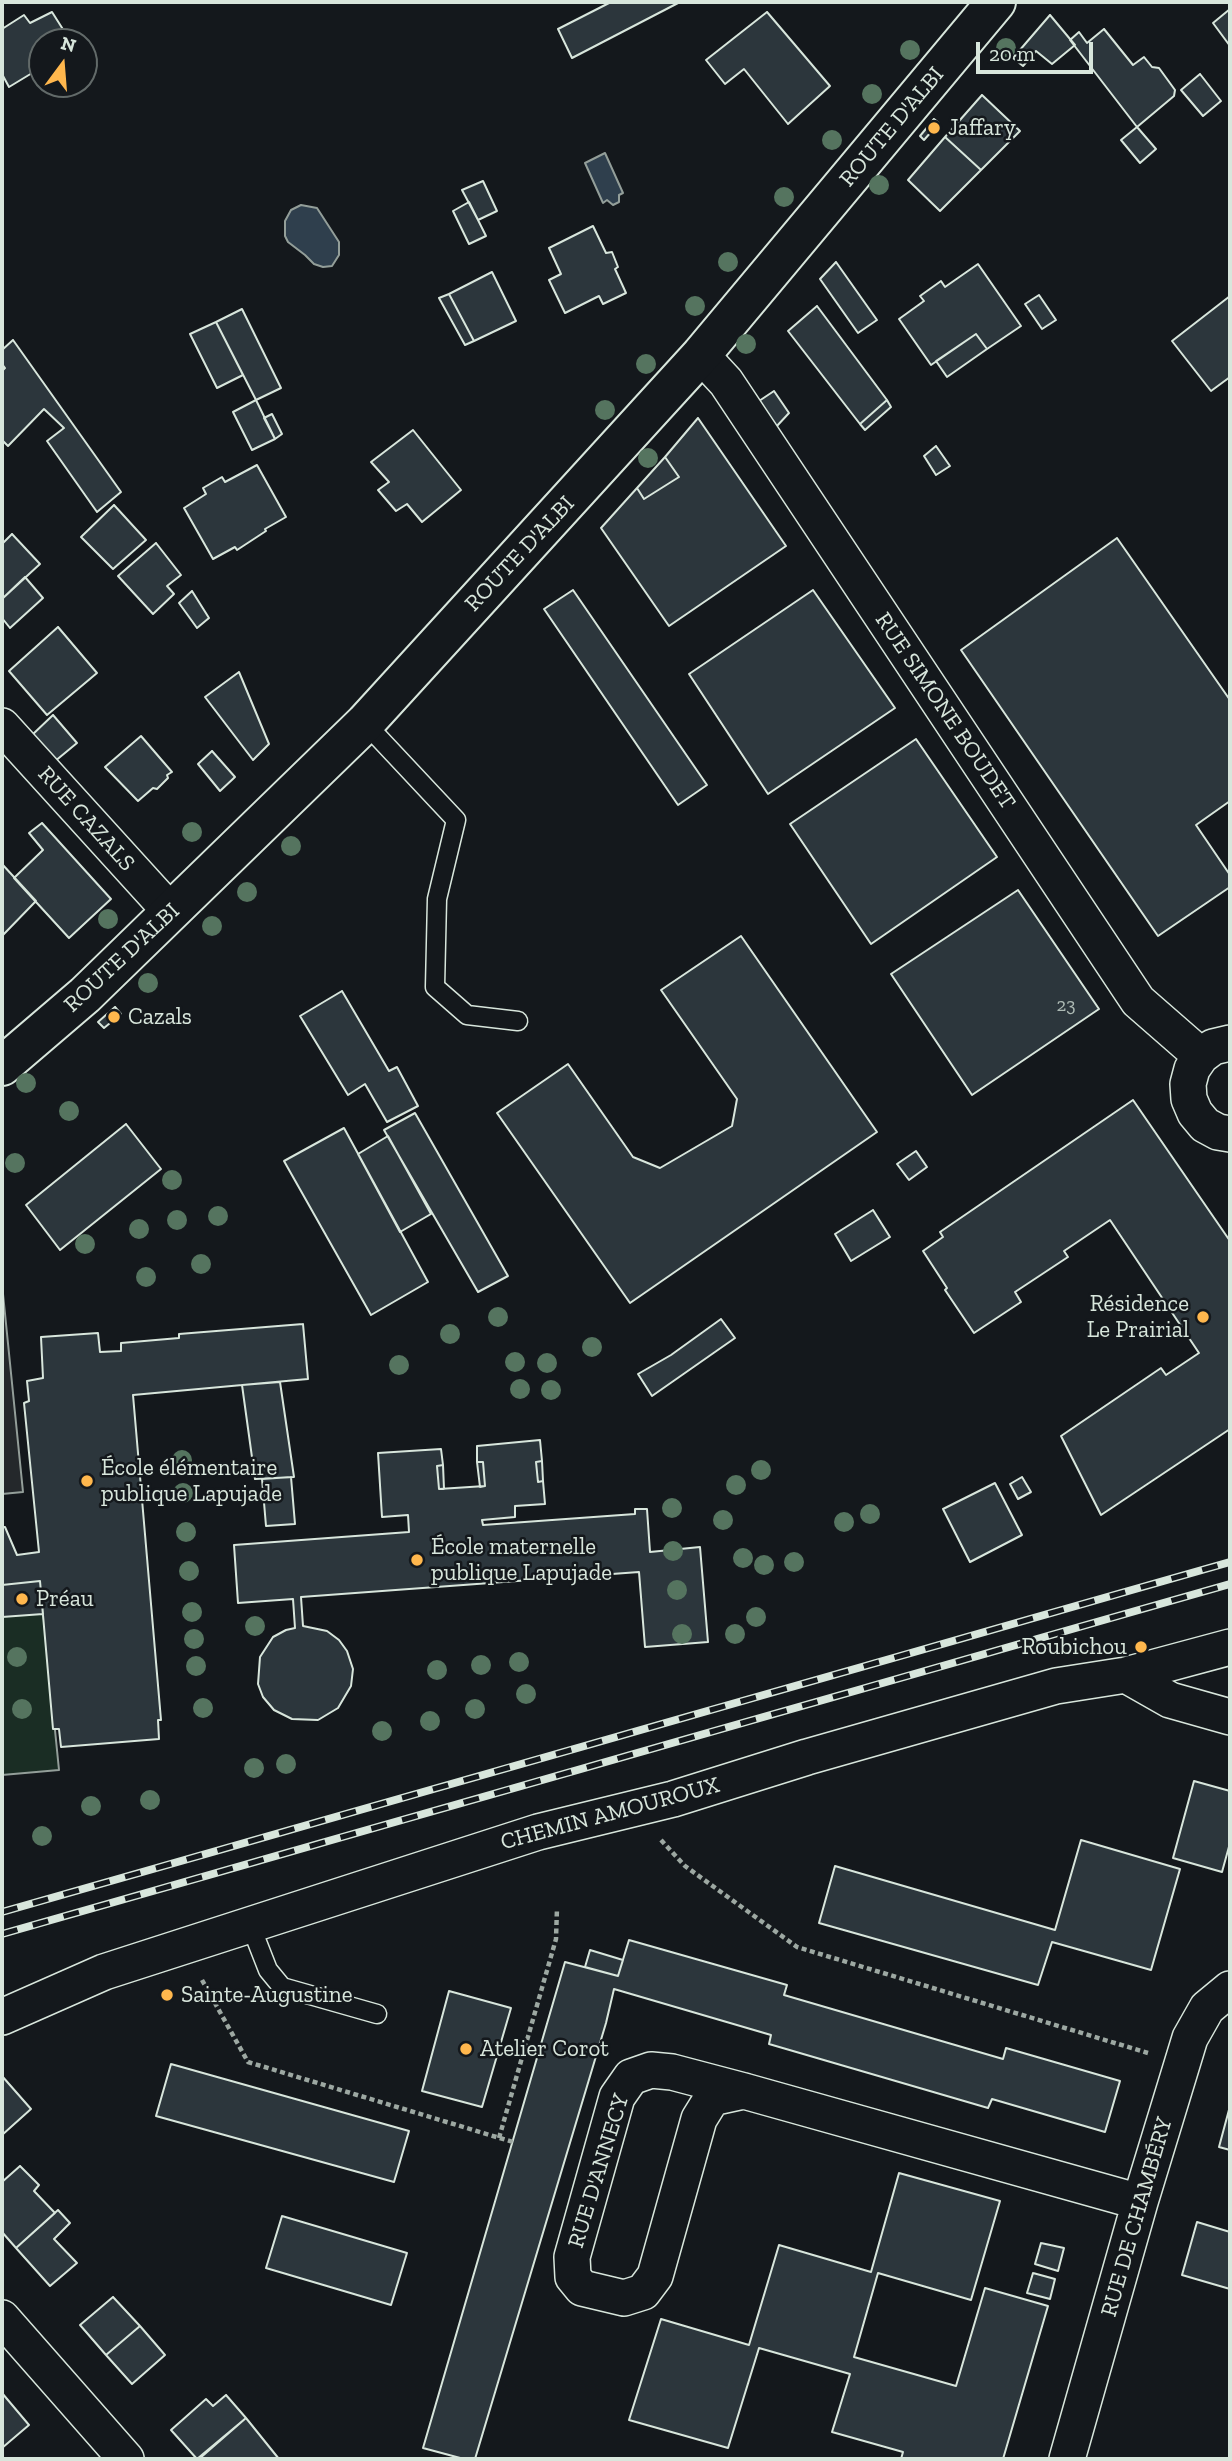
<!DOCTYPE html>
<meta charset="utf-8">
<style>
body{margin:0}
#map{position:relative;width:1232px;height:2461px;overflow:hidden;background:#14181c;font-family:"Zilla Slab",serif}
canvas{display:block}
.frame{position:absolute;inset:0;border:4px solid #d8e6dc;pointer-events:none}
.north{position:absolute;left:28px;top:28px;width:70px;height:70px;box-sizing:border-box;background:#14181c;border:2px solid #626a69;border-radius:50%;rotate:16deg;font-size:19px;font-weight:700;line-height:28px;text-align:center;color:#d8e6dc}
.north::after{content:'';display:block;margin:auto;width:24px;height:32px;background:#ffb74d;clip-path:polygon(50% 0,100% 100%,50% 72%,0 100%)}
.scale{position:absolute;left:976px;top:42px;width:117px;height:32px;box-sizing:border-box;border:4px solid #d8e6dc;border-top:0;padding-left:9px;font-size:21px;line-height:24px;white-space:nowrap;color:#d8e6dc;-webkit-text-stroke:5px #14181c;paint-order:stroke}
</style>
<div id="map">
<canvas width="1232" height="2461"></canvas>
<div class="frame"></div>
<div class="north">N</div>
<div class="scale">20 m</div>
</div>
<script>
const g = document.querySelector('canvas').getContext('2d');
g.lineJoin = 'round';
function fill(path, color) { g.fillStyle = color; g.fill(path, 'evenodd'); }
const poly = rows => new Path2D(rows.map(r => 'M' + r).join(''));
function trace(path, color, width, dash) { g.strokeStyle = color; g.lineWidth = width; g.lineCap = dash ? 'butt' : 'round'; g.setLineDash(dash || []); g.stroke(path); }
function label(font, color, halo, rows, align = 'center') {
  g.font = font + ' "Zilla Slab",serif'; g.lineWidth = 5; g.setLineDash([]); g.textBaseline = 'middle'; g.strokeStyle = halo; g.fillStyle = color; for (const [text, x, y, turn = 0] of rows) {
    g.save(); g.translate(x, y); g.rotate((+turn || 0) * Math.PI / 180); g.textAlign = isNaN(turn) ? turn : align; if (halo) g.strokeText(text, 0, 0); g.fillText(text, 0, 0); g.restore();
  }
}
const green = poly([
 [40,1581,59,1770,2,1775,2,1585,40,1581]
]);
const parking = poly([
 [2,1284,23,1492,2,1494,2,1284]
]);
const water = poly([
 [605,153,623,193,619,195,619,202,613,205,607,200,603,203,585,163,605,153],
 [301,205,317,208,339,242,339,255,332,266,323,267,314,264,305,255,288,242,285,236,285,221,291,210,301,205]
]);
const building = poly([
 [611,2,680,2,572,58,558,29,611,2],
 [1230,9,1230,46,1213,23,1230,9],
 [52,12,71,42,42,42,42,67,9,87,2,74,2,29,24,15,30,23,52,12],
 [767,12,830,86,788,124,744,69,725,84,706,60,767,12],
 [1050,15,1075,45,1052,64,1036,51,1023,66,1013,58,1050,15],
 [1104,29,1133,65,1144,57,1152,67,1159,68,1175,90,1174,96,1137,127,1070,40,1079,32,1087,43,1104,29],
 [1200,74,1221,101,1203,116,1181,90,1200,74],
 [982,95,1020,131,981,170,945,137,982,95],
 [934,119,939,123,924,140,920,136,934,119],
 [1137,127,1156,149,1140,163,1121,140,1137,127],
 [945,137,981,170,940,211,908,180,945,137],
 [483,181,497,211,478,220,462,190,483,181],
 [469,202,486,236,469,244,453,211,469,202],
 [593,226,606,253,612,252,618,267,615,269,626,293,603,304,599,296,565,313,549,280,561,274,549,248,593,226],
 [836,262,877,320,858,333,820,279,836,262],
 [978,264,1021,326,987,349,976,334,931,365,899,319,924,301,920,296,941,281,945,287,978,264],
 [492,272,516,321,474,341,449,294,492,272],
 [449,294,474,341,465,345,439,298,449,294],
 [1039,295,1056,320,1042,329,1025,304,1039,295],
 [1230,296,1230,377,1211,391,1172,341,1230,296],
 [817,306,887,400,860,424,788,331,817,306],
 [242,309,281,388,256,400,216,322,242,309],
 [216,322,243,375,217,388,190,334,216,322],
 [976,334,987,349,947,377,936,361,976,334],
 [13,340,121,492,97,512,47,441,64,428,44,409,8,446,2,440,2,371,5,368,2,364,2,350,13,340],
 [774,391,789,413,776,427,759,401,774,391],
 [256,400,275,439,252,450,233,412,256,400],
 [887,400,891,407,865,430,860,424,887,400],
 [272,414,282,434,275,439,264,418,272,414],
 [698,418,786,546,669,626,601,528,637,488,644,499,679,477,665,457,698,418],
 [413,430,461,490,422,522,407,504,396,511,378,490,389,482,371,462,413,430],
 [936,446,950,466,936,475,924,456,936,446],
 [665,457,679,477,644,499,637,488,665,457],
 [257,465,286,517,265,529,266,531,237,550,235,547,213,559,184,508,206,494,203,488,222,477,225,482,257,465],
 [114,505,146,540,113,569,81,537,114,505],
 [12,534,40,564,2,599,2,544,12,534],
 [1117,538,1230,700,1230,801,1196,825,1230,875,1230,887,1158,936,961,650,1117,538],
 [156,543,181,575,167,586,174,594,153,614,118,576,156,543],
 [25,577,43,598,10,628,2,618,2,599,25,577],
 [573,590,707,785,678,805,544,609,573,590],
 [813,590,895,708,768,794,689,674,813,590],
 [192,591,209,618,197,628,179,603,192,591],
 [58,627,97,673,47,715,9,671,58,627],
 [239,672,269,744,253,760,205,697,239,672],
 [53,715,77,743,54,762,31,736,53,715],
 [141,736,172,772,167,775,168,778,157,789,153,788,138,801,105,767,141,736],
 [916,739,997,857,871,944,790,824,916,739],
 [212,751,235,777,220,791,198,764,212,751],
 [42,823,111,899,69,938,14,878,43,850,29,833,42,823],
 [2,864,36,901,2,936,2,864],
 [1018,890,1099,1009,972,1095,891,974,1018,890],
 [741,936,877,1132,630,1303,497,1113,568,1064,633,1157,660,1168,732,1126,737,1099,661,990,741,936],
 [342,991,389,1071,397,1067,418,1106,387,1122,365,1084,348,1095,300,1016,342,991],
 [115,1007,121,1014,104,1028,98,1022,115,1007],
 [1133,1100,1230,1241,1230,1429,1101,1515,1061,1436,1161,1368,1166,1375,1199,1353,1110,1220,1064,1251,1068,1257,1015,1292,1021,1302,974,1333,945,1290,947,1288,923,1251,943,1237,940,1232,1133,1100],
 [415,1113,508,1276,478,1292,384,1130,415,1113],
 [126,1124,161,1169,60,1250,26,1205,126,1124],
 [344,1128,428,1282,371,1315,284,1161,344,1128],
 [388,1136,431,1214,400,1232,358,1154,388,1136],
 [916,1151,927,1167,909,1180,897,1164,916,1151],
 [873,1210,890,1237,851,1261,835,1234,873,1210],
 [721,1319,735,1338,652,1396,638,1374,671,1355,721,1319],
 [303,1324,308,1379,133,1395,161,1720,158,1720,159,1739,61,1747,59,1729,53,1729,40,1581,2,1585,2,1527,5,1527,17,1555,39,1552,24,1403,29,1401,27,1381,43,1378,41,1337,98,1333,100,1352,121,1351,121,1343,179,1338,179,1334,303,1324],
 [280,1382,294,1477,255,1479,242,1385,280,1382],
 [540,1440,542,1461,536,1462,538,1482,543,1481,545,1504,515,1506,515,1517,482,1520,483,1525,635,1514,635,1509,647,1509,650,1552,700,1547,708,1642,645,1647,639,1572,301,1597,303,1626,327,1631,339,1640,347,1651,353,1669,351,1686,338,1708,318,1720,292,1719,274,1710,263,1697,258,1684,260,1657,273,1637,286,1630,295,1628,293,1599,238,1603,234,1545,409,1532,408,1515,382,1517,378,1453,441,1449,443,1465,437,1466,439,1489,485,1486,483,1462,477,1462,477,1446,540,1440],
 [542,1461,543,1481,538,1482,536,1462,542,1461],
 [477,1462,483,1462,485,1486,480,1487,477,1462],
 [443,1465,444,1489,439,1489,437,1466,443,1465],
 [291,1477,295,1524,266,1526,262,1479,291,1477],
 [1022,1477,1031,1492,1018,1499,1010,1484,1022,1477],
 [995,1483,1022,1535,970,1562,943,1509,995,1483],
 [40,1581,43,1614,2,1617,2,1585,40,1581],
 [1194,1781,1230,1791,1230,1843,1222,1872,1173,1858,1194,1781],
 [1081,1840,1180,1869,1151,1970,1052,1942,1038,1985,819,1923,835,1866,1055,1930,1081,1840],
 [629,1940,787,1985,784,1995,1003,2059,1006,2048,1120,2081,1105,2132,992,2099,988,2108,769,2044,771,2035,614,1989,606,2023,475,2459,464,2459,423,2448,565,1962,618,1976,629,1940],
 [590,1950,623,1960,618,1976,585,1967,590,1950],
 [449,1991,511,2008,482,2107,422,2091,449,1991],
 [171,2064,409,2131,394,2182,156,2116,171,2064],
 [2,2076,31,2109,2,2135,2,2076],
 [1230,2106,1230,2150,1219,2147,1230,2106],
 [20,2166,39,2185,34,2191,55,2213,16,2248,2,2232,2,2182,20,2166],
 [899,2173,1000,2201,971,2300,878,2273,854,2357,956,2386,985,2288,1048,2306,1003,2459,901,2459,903,2452,832,2432,850,2374,759,2348,728,2448,629,2420,661,2319,749,2345,779,2245,871,2272,899,2173],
 [58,2210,70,2223,54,2239,77,2263,50,2286,16,2248,58,2210],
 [282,2216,407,2253,391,2305,266,2268,282,2216],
 [1197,2222,1230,2232,1230,2289,1182,2275,1197,2222],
 [1041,2243,1064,2248,1058,2271,1035,2264,1041,2243],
 [1033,2273,1055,2279,1050,2299,1027,2293,1033,2273],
 [113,2297,140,2326,106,2355,80,2325,113,2297],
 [140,2326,165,2355,132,2384,106,2355,140,2326],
 [2,2393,29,2425,2,2448,2,2393],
 [226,2395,246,2418,197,2459,171,2430,206,2399,213,2406,226,2395],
 [246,2418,279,2459,199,2459,246,2418]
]);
const path = poly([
 [661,1840,685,1866,797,1947,1148,2053],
 [202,1980,248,2062,513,2142],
 [499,2138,556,1939,557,1908]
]);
const lane = poly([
 [365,723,456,820,437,899,435,987,467,1015,518,1021],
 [250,1924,268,1970,282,1987,377,2014]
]);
const street = poly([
 [701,355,726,382,1138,1001,1201,1056],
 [2,726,171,912],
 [1230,1043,1213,1047,1201,1056,1192,1069,1188,1084,1189,1099,1195,1113,1205,1125,1218,1132,1230,1134],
 [1126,1675,1170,1700,1230,1717],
 [2,2017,104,1972,538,1832,673,1799,807,1757,1056,1686,1126,1675,1230,1647],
 [744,2091,712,2098,699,2119,655,2276,643,2292,624,2298,582,2288,573,2277,572,2257,617,2097,631,2077,651,2070,672,2072,744,2091,1140,2202],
 [2,2318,126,2459],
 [1067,2459,1140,2202,1190,2038,1207,2008,1230,1989]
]);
const primary = poly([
 [2,1066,85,995,365,723,701,355,996,2]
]);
const rail = poly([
 [2,1912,1230,1562],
 [2,1934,1230,1584]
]);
const trees = [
 [1006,48],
 [910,50],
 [872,94],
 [832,140],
 [879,185],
 [784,197],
 [728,262],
 [695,306],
 [746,344],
 [646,364],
 [605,410],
 [648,458],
 [192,832],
 [291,846],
 [247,892],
 [108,919],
 [212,926],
 [148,983],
 [26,1083],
 [69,1111],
 [15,1163],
 [172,1180],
 [218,1216],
 [177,1220],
 [139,1229],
 [85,1244],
 [201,1264],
 [146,1277],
 [498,1317],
 [450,1334],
 [592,1347],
 [515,1362],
 [547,1363],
 [399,1365],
 [520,1389],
 [551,1390],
 [182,1460],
 [761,1470],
 [736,1485],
 [183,1493],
 [672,1508],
 [870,1514],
 [723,1520],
 [844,1522],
 [186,1532],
 [673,1551],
 [743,1558],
 [794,1562],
 [764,1565],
 [189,1571],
 [677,1590],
 [192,1612],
 [756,1617],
 [255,1626],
 [682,1634],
 [735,1634],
 [194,1639],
 [17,1657],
 [519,1662],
 [481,1665],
 [196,1666],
 [437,1670],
 [526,1694],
 [203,1708],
 [22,1709],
 [475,1709],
 [430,1721],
 [382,1731],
 [286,1764],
 [254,1768],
 [150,1800],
 [91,1806],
 [42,1836]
];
const markers = [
 [934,128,7,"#ffb74d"],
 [114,1017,7,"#ffb74d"],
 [1203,1317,7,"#ffb74d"],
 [87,1481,7,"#ffb74d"],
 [417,1560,7,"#ffb74d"],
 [22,1599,7,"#ffb74d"],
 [1141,1647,7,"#ffb74d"],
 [167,1995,7,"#ffb74d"],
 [466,2049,7,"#ffb74d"]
];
const numberNames = [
 ["23",1066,1006]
];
const streetNames = [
 ["ROUTE D'ALBI",892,127,-50],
 ["ROUTE D'ALBI",520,554,-47],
 ["RUE SIMONE BOUDET",945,711,56],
 ["RUE CAZALS",86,819,48],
 ["ROUTE D'ALBI",122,958,-43],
 ["CHEMIN AMOUROUX",610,1814,-15],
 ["RUE D'ANNECY",599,2171,-73],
 ["RUE DE CHAMBÉRY",1137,2217,-74]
];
const poiNames = [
 ["Jaffary",948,128],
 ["Cazals",128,1017],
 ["Résidence",1189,1304,"right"],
 ["Le Prairial",1189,1330,"right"],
 ["École élémentaire",101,1468],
 ["publique Lapujade",101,1494],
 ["École maternelle",431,1547],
 ["publique Lapujade",431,1573],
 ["Préau",36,1599],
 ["Roubichou",1127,1647,"right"],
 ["Sainte-Augustine",181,1995],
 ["Atelier Corot",480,2049]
];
fill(green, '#1a2d24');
trace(green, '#939e99', 2);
fill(parking, '#24282b');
trace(parking, '#939e99', 2);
fill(water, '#2f3f4d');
trace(water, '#939e99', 2);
fill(building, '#2c363c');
trace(building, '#d8e6dc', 2);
trace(lane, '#d8e6dc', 21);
trace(street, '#d8e6dc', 38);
trace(primary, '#d8e6dc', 42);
trace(path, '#9da8a2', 4.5, [5, 3.5]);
trace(lane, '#14181c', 18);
trace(street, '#14181c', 35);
trace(primary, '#14181c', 38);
trace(rail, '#d8e6dc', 8);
trace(rail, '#14181c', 5, [16]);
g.fillStyle = '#55745f';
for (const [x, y] of trees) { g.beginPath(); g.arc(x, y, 10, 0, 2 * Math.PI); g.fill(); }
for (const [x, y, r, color] of markers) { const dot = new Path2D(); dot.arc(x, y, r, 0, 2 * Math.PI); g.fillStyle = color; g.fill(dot); trace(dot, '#14181c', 2.5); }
label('19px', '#adbab4', null, numberNames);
label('23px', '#d8e6dc', '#14181c', streetNames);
label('23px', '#d8e6dc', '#14181c', poiNames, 'left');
</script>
